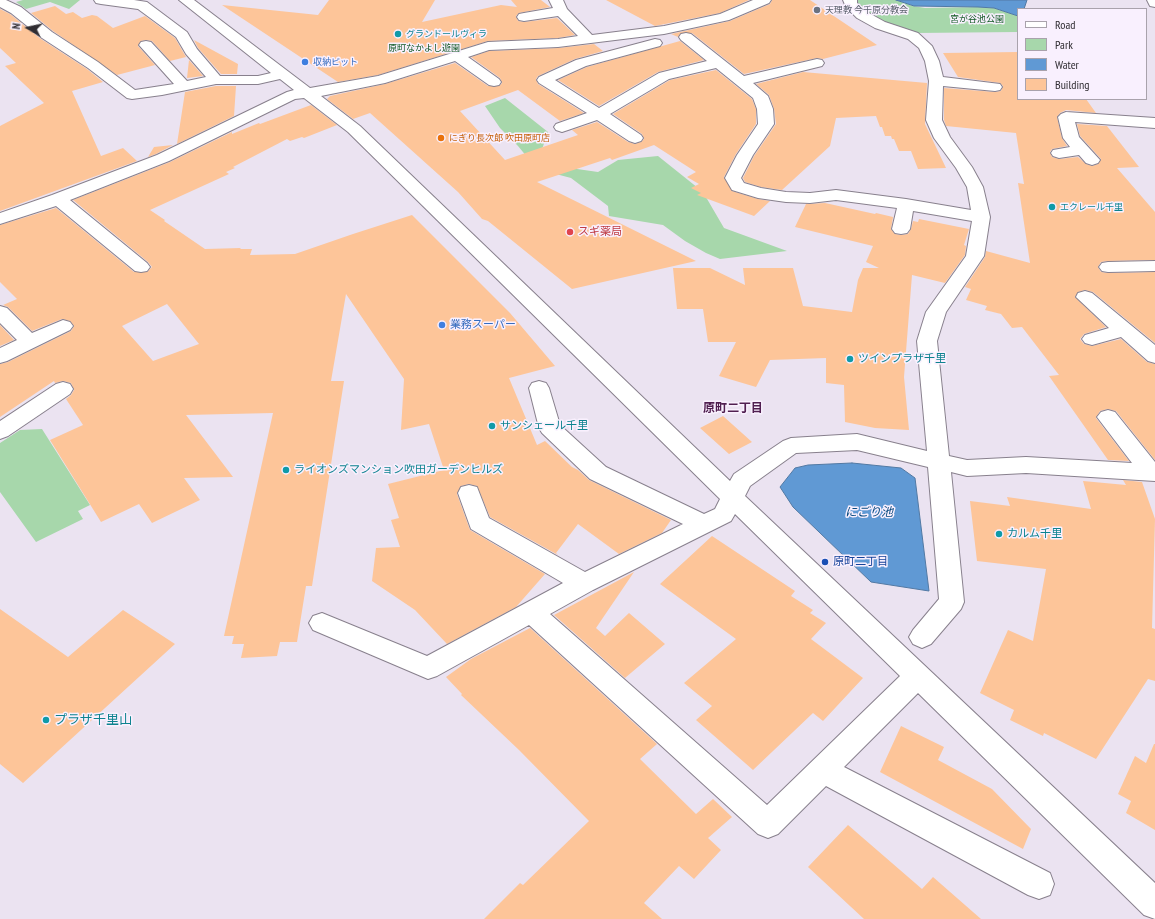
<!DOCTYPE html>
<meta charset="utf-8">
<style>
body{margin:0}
#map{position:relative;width:1155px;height:919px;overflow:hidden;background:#ebe3f1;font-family:"PT Sans Narrow",sans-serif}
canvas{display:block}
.legend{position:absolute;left:1017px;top:8px;width:130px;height:92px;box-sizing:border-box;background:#f9f0fe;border:1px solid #a9a2ac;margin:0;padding:5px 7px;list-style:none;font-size:12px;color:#302d32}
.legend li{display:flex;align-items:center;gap:8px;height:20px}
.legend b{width:20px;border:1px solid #a9a2ac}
.north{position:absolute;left:8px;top:8px;width:40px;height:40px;-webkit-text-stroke:3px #f9f0fe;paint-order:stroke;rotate:279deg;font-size:11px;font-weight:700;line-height:16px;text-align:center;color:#302d32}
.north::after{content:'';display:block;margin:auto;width:14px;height:18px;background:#302d32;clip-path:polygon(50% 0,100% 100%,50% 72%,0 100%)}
</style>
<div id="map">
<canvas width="1155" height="919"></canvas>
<ul class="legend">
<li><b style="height:5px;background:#fff"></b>Road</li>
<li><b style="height:11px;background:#a7d7ab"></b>Park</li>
<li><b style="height:11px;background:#6099d4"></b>Water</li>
<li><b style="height:11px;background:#fdc599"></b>Building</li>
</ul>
<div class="north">N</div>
</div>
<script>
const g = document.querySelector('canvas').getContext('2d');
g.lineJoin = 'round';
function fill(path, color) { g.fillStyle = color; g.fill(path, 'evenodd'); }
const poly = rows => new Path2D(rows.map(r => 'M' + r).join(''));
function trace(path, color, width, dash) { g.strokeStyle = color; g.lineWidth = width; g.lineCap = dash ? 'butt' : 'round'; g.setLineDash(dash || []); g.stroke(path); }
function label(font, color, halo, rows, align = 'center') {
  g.font = font + ' "PT Sans Narrow","Noto Sans JP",sans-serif'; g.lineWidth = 3; g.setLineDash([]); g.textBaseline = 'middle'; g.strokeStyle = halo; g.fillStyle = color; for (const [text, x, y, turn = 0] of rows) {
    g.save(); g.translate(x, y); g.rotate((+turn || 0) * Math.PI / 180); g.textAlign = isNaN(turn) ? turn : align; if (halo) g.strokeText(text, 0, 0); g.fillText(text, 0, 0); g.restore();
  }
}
const green = poly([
 [23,0,80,0,69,9,50,2,26,9,16,2],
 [857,0,896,0,913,6,925,8,978,7,994,8,1018,16,1018,32,916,33,884,22,868,13,857,3],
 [505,98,548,132,540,155,556,166,598,172,618,160,658,156,703,192,724,228,787,251,720,259,706,253,685,241,663,225,609,216,608,206,571,178,537,169,518,146,500,128,485,106],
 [42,429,90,505,78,511,83,519,36,542,0,492,0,443,20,430]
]);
const water = poly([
 [896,0,1027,0,1024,9,1018,9,1018,16,994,8,978,7,914,6,896,0],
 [852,463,901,468,915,478,929,591,871,582,793,507,780,487,795,468,808,465,852,463]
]);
const building = poly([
 [329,0,435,0,422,22,501,5,517,7,511,0,541,0,550,7,519,13,516,16,518,21,524,22,557,18,575,35,558,38,488,41,378,75,338,82,222,5,318,15],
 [606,0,749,0,720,13,655,26],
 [772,0,810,0,877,45,823,59,817,58,744,74,692,33,681,33,678,37,671,34,730,21,770,4],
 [55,6,66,14,73,12,82,18,92,15,97,16,113,28,145,16,175,38,186,57,170,61,152,41,146,40,141,41,138,46,155,65,117,75,53,31,31,13],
 [0,9,10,14,41,39,87,69,103,82,72,91,101,156,123,148,137,161,0,211,0,126,44,103,5,66,16,63,0,48],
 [194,40,238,64,237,74,221,74,198,48],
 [680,41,704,60,658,72,599,106,558,80,587,67],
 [594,44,603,51,575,59,538,76,536,79,538,84,584,113,560,121,518,90,460,111,505,160,578,135,572,130,597,122,628,142,635,144,641,142,644,139,642,134,613,114,670,80,716,70,752,99,756,109,756,124,736,154,724,177,732,191,758,199,770,201,754,216,697,195,701,193,691,188,699,184,687,177,696,172,654,145,612,160,610,158,537,182,696,261,572,289,488,221,482,219,458,192,370,113,353,119,327,99,330,96,385,84,455,63,488,86,499,86,502,83,500,78,471,57,489,51,558,48],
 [1018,52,1018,99,1086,99,1096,113,1066,110,1060,113,1057,117,1062,138,1067,146,1052,149,1050,152,1052,157,1059,159,1078,157,1086,164,1092,166,1098,164,1101,159,1080,136,1077,124,1107,126,1139,167,1117,168,1155,212,1155,260,1108,261,1101,262,1098,267,1101,272,1108,273,1155,272,1155,343,1093,292,1085,290,1078,292,1075,297,1106,327,1084,334,1080,339,1084,344,1092,346,1121,339,1147,362,1155,364,1155,460,1116,411,1108,409,1100,411,1096,418,1129,461,1108,460,1049,376,1059,375,1022,327,1012,328,1001,314,985,310,987,306,966,300,971,289,965,287,985,257,986,251,1030,263,1018,183,1024,184,1016,133,946,126,944,120,944,88,995,92,1001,91,1003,86,1000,83,958,77,943,53],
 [189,60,203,76,187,78],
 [803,72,927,83,925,124,946,168,918,169,911,151,899,151,894,139,892,139,891,136,885,136,882,127,880,127,876,116,836,118,830,146,782,190,761,187,745,182,743,178,754,156,776,124,774,109,769,95,756,84],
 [216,86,236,86,234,116,177,144,185,92],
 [311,105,337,125,304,138,302,137,290,141,287,139,233,167,235,168,226,172,229,174,150,210,165,220,164,221,205,249,241,248,240,249,252,249,250,255,295,254,353,234,412,215,510,313,555,366,509,378,537,445,545,441,572,467,578,470,589,480,671,520,662,533,619,554,578,524,556,553,558,555,490,517,477,486,469,484,461,486,457,494,470,530,545,574,516,607,447,644,415,610,372,581,376,548,400,547,391,520,399,518,388,484,444,470,429,424,401,430,404,379,346,294,331,381,344,381,312,586,306,586,297,642,280,642,277,656,241,658,244,644,232,644,234,636,224,636,273,413,186,415,233,477,184,478,200,500,152,523,139,504,101,522,50,440,83,425,66,399,71,395,74,390,71,383,63,381,55,383,54,381,0,417,0,364,8,362,71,331,74,326,70,321,62,319,32,331,8,307,3,305,17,299,0,282,0,225,56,208,134,272,147,272,152,267,148,262,73,200,170,162,232,132,232,134,259,123,260,124],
 [167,304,199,344,153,361,122,326],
 [173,145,156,154,148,157,154,147],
 [825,203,875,214,876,213,893,217,891,229,895,234,901,235,908,234,911,229,913,221,918,222,919,219,969,229,964,245,966,246,965,255,945,283,912,275,904,377,909,430,875,428,845,422,844,385,826,383,826,358,770,360,756,387,719,376,736,342,708,342,703,309,677,309,673,268,710,268,745,285,743,268,793,268,803,306,852,312,858,280,863,268,879,268,866,262,873,246,795,227,806,204],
 [0,325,14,340,0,346],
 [723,416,752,442,729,454,700,428],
 [1123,480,1142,482,1155,519,1152,628,1155,629,1155,681,1148,679,1096,759,1044,733,1043,736,1010,720,1014,710,980,693,1008,630,1033,641,1046,569,977,561,970,501,1010,506,1007,497,1091,509,1083,481,1126,485],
 [712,536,795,591,791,596,813,610,810,613,826,623,811,639,863,678,823,721,813,713,753,770,696,720,712,706,684,683,736,639,660,584],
 [634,572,596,628,605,636,629,613,665,644,625,678,554,615],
 [0,609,68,657,123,610,175,644,23,783,0,764],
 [530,628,657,744,640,759,696,814,713,799,732,817,708,838,721,850,694,879,679,866,644,903,662,919,484,919,520,883,523,885,589,821,519,750,461,695,462,694,446,677,471,659],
 [901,726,944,747,938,760,992,789,1031,829,1023,849,880,772],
 [1154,744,1155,744,1155,830,1126,813,1131,801,1118,794,1135,756,1146,763],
 [848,825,922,889,933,877,981,919,864,919,808,867]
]);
const minor = poly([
 [0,0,6,0,21,7,52,32,98,62,135,90,174,84,139,45,141,42,146,41,151,42,187,81,206,77,186,54,176,37,138,9,101,4,96,3,94,0,134,0,147,2,187,32,197,49,220,76,258,76,271,73,179,0,194,0,310,88,378,76,488,42,558,39,578,36,558,16,524,21,519,20,517,17,519,14,524,13,553,8,549,0,563,0,567,9,592,35,664,26,720,14,753,0,771,0,769,3,729,20,664,34,558,47,489,50,468,57,499,79,501,82,499,85,494,86,489,85,455,61,385,83,321,96,360,126,730,481,734,474,783,441,791,438,857,434,927,451,917,341,926,312,966,256,972,221,913,211,910,229,907,233,901,234,895,233,892,229,897,208,836,200,810,203,786,202,758,198,732,190,725,178,737,155,758,124,757,109,753,98,716,68,669,79,610,114,641,135,643,138,641,141,635,143,629,141,597,120,568,130,562,132,556,130,554,127,556,124,587,113,539,83,537,80,539,77,576,60,655,39,660,40,662,43,660,46,586,66,555,80,599,108,659,73,707,61,681,40,679,37,681,34,686,33,691,34,744,76,817,59,822,60,824,63,822,66,753,83,768,96,773,109,774,124,753,155,741,178,744,183,761,188,786,192,810,193,836,190,906,199,971,210,967,187,956,168,934,138,926,120,929,81,925,61,919,48,908,39,875,28,857,18,846,7,843,0,857,0,857,3,867,12,885,22,918,33,932,46,939,61,943,77,1000,84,1002,87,1000,90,995,91,943,86,942,120,950,137,972,167,983,187,990,217,984,256,946,312,937,341,949,456,967,460,1026,457,1132,463,1097,417,1101,412,1108,410,1115,412,1155,462,1155,481,1026,473,967,476,951,472,964,602,961,609,931,644,922,648,913,644,909,637,913,630,939,599,928,467,857,450,796,453,750,486,745,496,1155,883,1155,919,1144,915,918,693,844,767,1050,873,1054,884,1050,895,1039,899,1028,895,826,786,778,834,768,838,758,834,529,625,437,676,428,679,313,630,309,623,313,616,322,613,427,656,563,583,471,529,458,493,461,487,469,485,477,487,489,518,585,572,683,524,590,479,542,433,539,428,529,388,532,383,539,381,546,383,549,388,560,425,606,467,704,514,715,509,720,499,348,132,304,98,295,99,169,161,70,200,147,263,150,267,147,271,141,272,135,271,56,206,0,224,0,213,52,195,157,155,287,92,294,90,280,79,258,84,216,84,162,95,132,99,127,98,88,68,42,38,11,13,0,7,0,0],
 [735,514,900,676,767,805,550,614,593,590,731,521,735,514],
 [1147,0,1155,0,1155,7,1150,6,1147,0],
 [1066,112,1155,118,1155,128,1075,122,1079,137,1100,160,1098,163,1092,165,1086,163,1079,155,1059,158,1053,156,1051,153,1053,150,1070,147,1063,138,1058,117,1061,114,1066,112],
 [1155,261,1155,271,1108,272,1102,271,1099,267,1102,263,1108,262,1155,261],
 [1085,291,1092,293,1155,345,1155,363,1148,361,1121,337,1092,345,1085,343,1082,339,1085,335,1109,328,1076,297,1078,293,1085,291],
 [0,306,7,308,32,333,63,320,70,322,73,326,70,330,7,361,0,363,0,348,17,340,0,323,0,306],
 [63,382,70,384,73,389,70,394,8,436,0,439,0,421,56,384,63,382]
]);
const markers = [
 [817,10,4,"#6b7280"],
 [398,34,4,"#0f9aa8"],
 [305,62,4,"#3f7fe0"],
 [441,138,4,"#e8710a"],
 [1052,207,4,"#0f9aa8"],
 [570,232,4,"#e0444e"],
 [442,325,4,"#3f7fe0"],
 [850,359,4,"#0f9aa8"],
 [492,426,4,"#0f9aa8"],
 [286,470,4,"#0f9aa8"],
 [999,534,4,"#0f9aa8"],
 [825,562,4,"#1a4fb4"],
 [46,720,4,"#0f9aa8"]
];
const farWorshipnames = [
 ["天理教 今千原分教会",825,10]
];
const farParknames = [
 ["宮が谷池公園",977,19],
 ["原町なかよし遊園",424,48]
];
const farCulturenames = [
 ["グランドールヴィラ",406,34],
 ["エクレール千里",1060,207]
];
const farShopnames = [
 ["収納ピット",313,62]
];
const farFoodnames = [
 ["にぎり長次郎 吹田原町店",449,138]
];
const healthNames = [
 ["スギ薬局",578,232]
];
const shopNames = [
 ["業務スーパー",450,325]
];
const cultureNames = [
 ["ツインプラザ千里",858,359],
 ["サンシェール千里",500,426],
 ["ライオンズマンション吹田ガーデンヒルズ",294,470],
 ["カルム千里",1007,534]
];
const transitNames = [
 ["原町二丁目",833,562]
];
const neighbourhoodNames = [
 ["原町二丁目",733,409]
];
const waterNames = [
 ["にごり池",869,513]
];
const nearCulturenames = [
 ["プラザ千里山",54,720]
];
fill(green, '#a7d7ab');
fill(water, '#6099d4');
trace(water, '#5279a3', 1);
fill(building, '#fdc599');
trace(minor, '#88808d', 2);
fill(minor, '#fff');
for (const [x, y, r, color] of markers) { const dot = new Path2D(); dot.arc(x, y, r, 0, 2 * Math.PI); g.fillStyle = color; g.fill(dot); trace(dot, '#f9f0fe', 1.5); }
label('9px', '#5b616d', '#f9f0fe', farWorshipnames, 'left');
label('9px', '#0e5721', '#f9f0fe', farParknames);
label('9px', '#0d838f', '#f9f0fe', farCulturenames, 'left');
label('9px', '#366cbe', '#f9f0fe', farShopnames, 'left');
label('9px', '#c56008', '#f9f0fe', farFoodnames, 'left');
label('11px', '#be3a42', '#f9f0fe', healthNames, 'left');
label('11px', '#366cbe', '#f9f0fe', shopNames, 'left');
label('11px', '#0d838f', '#f9f0fe', cultureNames, 'left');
label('11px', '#164399', '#f9f0fe', transitNames, 'left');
label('bold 12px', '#501f50', '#f9f0fe', neighbourhoodNames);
label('italic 12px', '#06487f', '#f9f0fe', waterNames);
label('13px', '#0d838f', '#f9f0fe', nearCulturenames, 'left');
</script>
